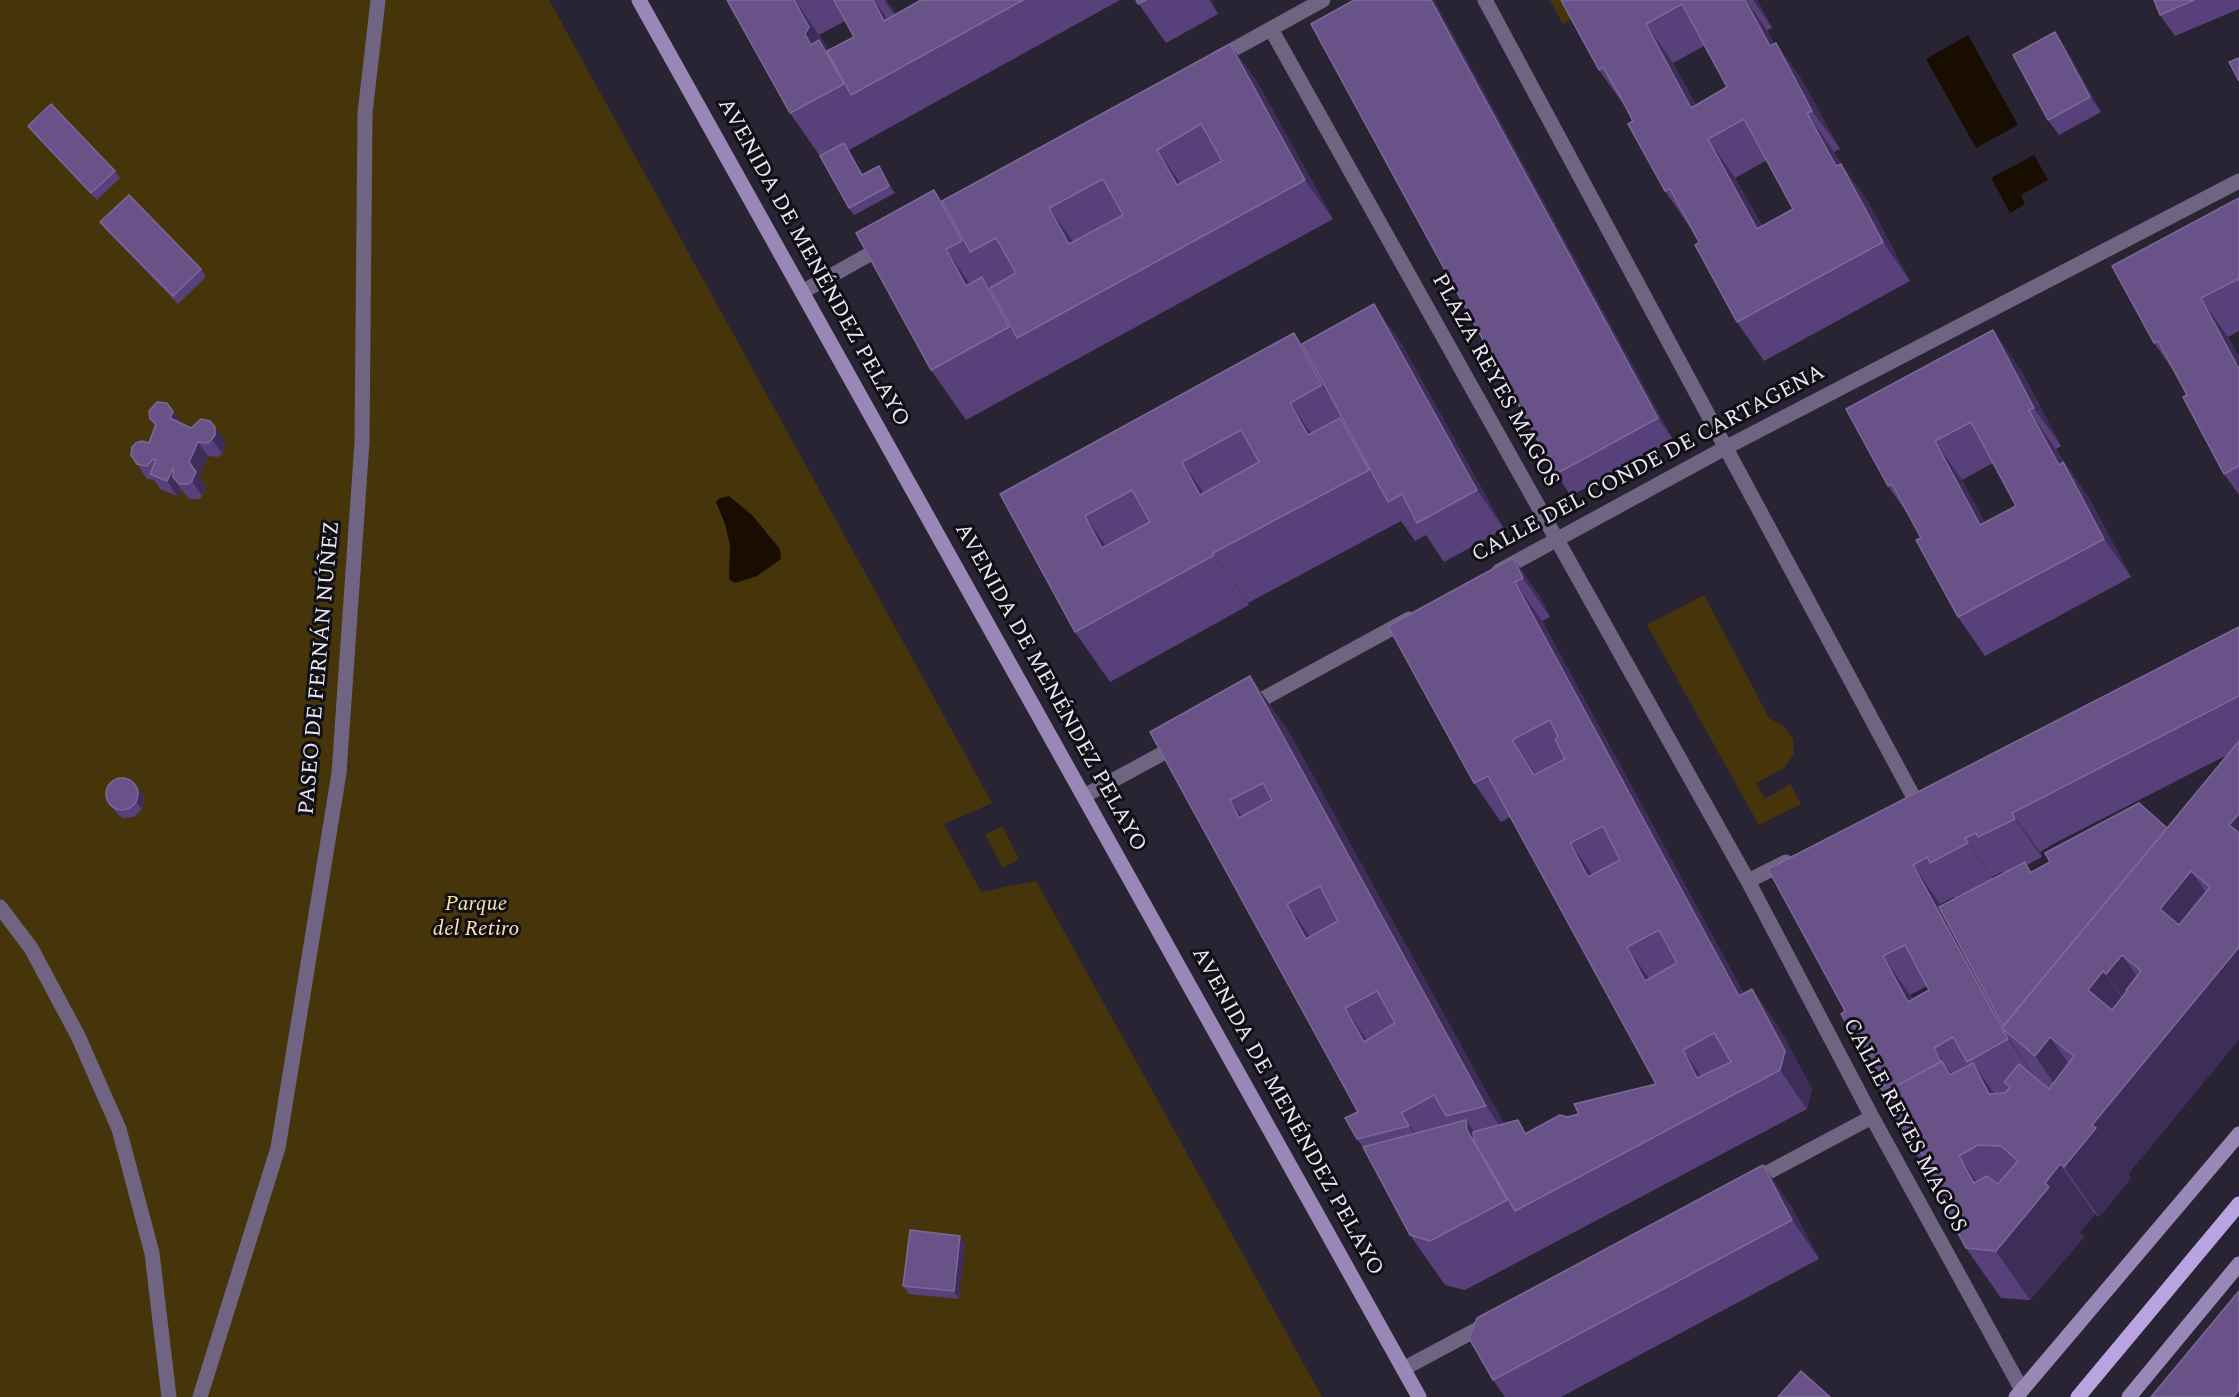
<!DOCTYPE html>
<meta charset="utf-8">
<style>
body{margin:0}
canvas{display:block;background:#292433}
</style>
<canvas width="2239" height="1397"></canvas>
<script>
const g = document.querySelector('canvas').getContext('2d');
g.lineJoin = 'round';
function fill(path, color) { g.fillStyle = color; g.fill(path, 'evenodd'); }
const poly = rows => new Path2D(rows.map(r => 'M' + r).join(''));
function trace(path, color, width, dash) { g.strokeStyle = color; g.lineWidth = width; g.lineCap = dash ? 'butt' : 'round'; g.setLineDash(dash || []); g.stroke(path); }
function label(font, color, halo, rows, align = 'center') {
  g.font = font + ' Spectral,serif'; g.lineWidth = 6; g.setLineDash([]); g.textBaseline = 'middle'; g.strokeStyle = halo; g.fillStyle = color; for (const [text, x, y, turn = 0] of rows) {
    g.save(); g.translate(x, y); g.rotate((+turn || 0) * Math.PI / 180); g.textAlign = isNaN(turn) ? turn : align; if (halo) g.strokeText(text, 0, 0); g.fillText(text, 0, 0); g.restore();
  }
}
const green = poly([
 [0,0,549,0,992,803,944,824,981,892,1036,881,1322,1397,0,1397],
 [1550,0,1608,0,1563,24],
 [1704,595,1769,718,1785,727,1793,739,1794,754,1784,768,1756,783,1765,799,1790,784,1801,804,1759,825,1647,625],
 [1002,826,1019,859,1003,868,985,835]
]);
const water = poly([
 [1968,35,2018,125,1976,148,1926,59],
 [2034,155,2048,180,2021,195,2025,204,2010,213,1991,178],
 [729,496,752,515,780,549,781,559,757,576,735,583,729,579,730,545,725,524,716,502,720,498]
]);
const pedestrian = poly([
 [0,907,31,948,78,1036,119,1129,152,1253,169,1397],
 [200,1397,278,1148,339,773,362,442,365,113,378,0]
]);
const minor = poly([
 [1485,0,1913,796],
 [1271,29,1748,881,1872,1117,2022,1390],
 [1218,58,1323,0],
 [802,292,886,245],
 [1499,571,1725,448,2239,181],
 [1248,707,1409,619],
 [1084,796,1180,744],
 [1748,881,1786,862],
 [1750,1182,1872,1117],
 [1403,1369,1489,1323]
]);
const secondary = poly([
 [639,0,1419,1397],
 [2016,1397,2239,1134],
 [2129,1397,2239,1264]
]);
const primary = poly([
 [2078,1397,2239,1204]
]);
const wall = poly([
 [727,0,886,0,896,14,921,0,1120,0,849,150,862,175,884,174,895,193,854,215,849,208,820,156,790,113],
 [845,21,854,37,829,50,819,35],
 [1136,0,1211,0,1218,14,1166,43],
 [1354,0,1434,0,1673,440,1571,496,1556,474],
 [1561,0,1757,0,1772,28,1767,30,1774,44,1776,43,1803,82,1840,149,1834,152,1841,164,1868,202,1910,281,1764,361,1737,322,1699,242,1692,230,1665,191,1626,108,1599,70],
 [1704,46,1727,87,1696,105,1673,63],
 [1767,160,1793,209,1762,226,1735,178],
 [2154,0,2239,0,2239,9,2175,36,2160,15],
 [2055,32,2065,47,2101,112,2059,135,2048,120],
 [1230,44,1257,82,1333,219,966,420,931,370,942,201],
 [28,126,115,171,120,178,97,200,33,133],
 [2239,198,2239,331,2228,337,2239,357,2239,495,2224,474,2187,395,2178,377,2154,343],
 [100,222,201,269,206,277,178,304,106,230],
 [1294,333,1302,344,1401,343,1504,529,1444,562,1426,535,1415,541,1401,521,1248,603,1249,605,1110,682,1075,632,1000,494],
 [2020,369,2061,446,2056,449,2064,462,2090,500,2131,577,1985,656,1958,617,1921,538,1912,520,1888,486,1846,409],
 [1993,463,2016,506,1985,523,1962,480],
 [167,403,181,423,225,441,225,449,222,454,218,457,208,456,199,477,207,487,202,496,199,499,189,499,181,489,177,496,160,489,154,480,147,479,131,455,149,443,155,426,150,419],
 [1513,558,1540,597,1550,617,1542,621,1744,994,1752,989,1779,1028,1812,1089,1807,1109,1465,1290,1445,1285,1410,1235,1363,1147,1357,1139,1358,1112,1150,732,1250,676,1290,734,1504,1124,1518,1120,1527,1133,1567,1117,1579,1114,1656,1084,1510,817,1501,822,1474,783],
 [2239,627,2239,1039,2128,1174,2131,1178,2099,1217,2095,1214,2080,1232,2084,1237,2030,1300,2001,1298,1966,1248,1941,1191,1915,1153,1892,1107,1888,1101,1885,1085,1874,1065,1849,1028,1845,1011,1768,869],
 [2227,755,2167,828,2032,872,2027,865,2042,857,2040,852,2053,844],
 [2002,872,2004,873,1993,879,1992,877],
 [1954,897,1955,898,1941,906,1940,904],
 [1927,986,1929,990,1913,999,1910,995],
 [136,786,142,793,144,799,142,809,134,817,123,818,118,815,106,799],
 [1790,1204,1819,1259,1561,1397,1505,1397,1493,1380],
 [965,1243,959,1299,909,1294,903,1286]
]);
const shadedWall = poly([
 [795,0,827,47,842,72,851,95,844,84,811,45,805,34],
 [874,0,899,36,884,21],
 [884,0,886,0,899,18,906,32],
 [1209,0,1211,0,1218,14],
 [1431,0,1434,0,1673,440,1658,418],
 [1745,0,1746,0,1767,30,1775,45,1770,46],
 [1753,0,1757,0,1772,28],
 [1646,24,1673,63,1713,136,1691,108],
 [2055,32,2065,47,2101,112,2090,97],
 [1776,43,1803,82,1840,149,1812,111],
 [1230,44,1257,82,1333,219,1305,180],
 [1807,113,1834,152,1853,186,1841,164,1868,202,1910,281,1883,242,1836,166],
 [1708,139,1735,178,1784,267,1757,229],
 [844,143,849,150,867,183,862,175],
 [1157,150,1184,188,1177,185],
 [879,166,884,174,895,193,889,186],
 [934,190,969,240,970,252,962,241],
 [1049,208,1077,247,1069,244],
 [946,249,980,299,1001,336,966,286],
 [982,277,1017,327,1017,338,1009,327],
 [2201,298,2228,337,2239,357,2239,369],
 [1374,304,1401,343,1504,529,1477,490],
 [1993,330,2020,369,2061,446,2034,408],
 [1294,333,1329,383,1357,435,1322,385],
 [167,403,178,418,183,427,170,418],
 [1290,403,1325,453,1343,485,1308,435],
 [2029,410,2090,500,2131,577,2104,539,2059,465],
 [1340,418,1375,468,1391,501,1369,470],
 [215,427,225,441,225,449,222,454,212,439],
 [1935,441,1962,480,2007,564,1980,525],
 [198,442,208,456,199,477,207,487,202,496,192,481,189,462],
 [1182,462,1217,512,1235,545,1200,495],
 [173,468,173,477,181,489,177,496,167,481],
 [1085,516,1120,566,1137,598,1102,548],
 [1213,553,1248,603,1249,605,1214,555],
 [1513,558,1540,597,1550,617,1523,578],
 [1515,582,1542,621,1766,1035,1739,996],
 [1250,676,1290,734,1526,1164,1486,1106],
 [1512,740,1539,779,1534,775],
 [136,786,142,793,144,799,142,809,136,802],
 [1230,800,1271,858,1239,818],
 [2012,813,2040,852,2042,857,2015,819],
 [2239,814,2239,839,2229,825],
 [1965,838,1992,877,1995,882,1968,843],
 [1570,843,1597,881,1588,877],
 [2158,854,2178,882,2104,972,2138,1021,2123,1040,2088,990,2034,1055,2003,1029,1913,865,1940,904,2010,1032],
 [2191,871,2226,921,2195,959,2160,909],
 [1287,904,1328,962,1306,939],
 [1627,947,1654,986,1645,981],
 [2239,947,2239,1039,2128,1174,2131,1178,2099,1217,2064,1167,2092,1125],
 [2122,955,2157,1005,2126,990,2146,1019,2141,1024,2106,974],
 [1883,956,1910,995,1935,1041,1908,1002],
 [1752,989,1779,1028,1812,1089,1807,1109,1780,1070],
 [1345,1008,1385,1066,1364,1042],
 [2005,1033,2032,1072,2035,1077,2008,1039],
 [2050,1037,2085,1087,2070,1106,2035,1056],
 [1934,1048,1961,1087,1947,1073],
 [1683,1050,1710,1089,1697,1078],
 [1973,1063,2008,1113,1989,1094],
 [1401,1113,1442,1171,1449,1184,1409,1126],
 [1466,1120,1501,1170,1515,1211,1507,1200,1467,1130],
 [1518,1120,1545,1159,1525,1134],
 [1959,1156,1994,1206,1974,1183],
 [2060,1164,2095,1214,2080,1232,2084,1237,2030,1300,1996,1251],
 [1763,1165,1790,1204,1819,1259,1792,1220],
 [960,1236,965,1243,959,1299,954,1291],
 [2239,1390,2239,1397,2233,1397]
]);
const building = poly([
 [727,0,794,0,809,27,805,34,811,45,819,40,844,84,790,113,727,0],
 [834,0,873,0,884,21,921,0,1023,0,851,95,827,51,854,37,834,0],
 [1136,0,1146,0,1138,4,1136,0],
 [1354,0,1431,0,1658,418,1556,474,1311,24,1354,0],
 [1561,0,1745,0,1770,46,1776,43,1812,111,1807,113,1836,166,1841,164,1883,242,1737,322,1695,245,1699,242,1670,189,1665,191,1628,124,1633,121,1621,98,1603,67,1599,70,1561,0],
 [1682,4,1727,87,1691,108,1646,24,1682,4],
 [1744,119,1793,209,1757,229,1708,139,1744,119],
 [2154,0,2194,0,2160,15,2154,0],
 [2055,32,2090,97,2048,120,2013,55,2055,32],
 [1230,44,1305,180,1017,338,990,288,1016,273,996,238,970,252,942,201,1230,44],
 [1201,124,1222,161,1177,185,1157,150,1201,124],
 [1103,179,1123,215,1069,244,1049,208,1103,179],
 [2239,58,2239,81,2229,62,2239,58],
 [51,104,115,171,91,193,28,126,51,104],
 [844,143,862,175,879,166,889,186,849,208,820,156,844,143],
 [934,190,962,241,946,249,966,286,982,277,1009,327,931,370,856,233,934,190],
 [129,195,201,269,173,296,100,222,129,195],
 [2239,198,2239,281,2238,279,2201,298,2239,369,2239,466,2224,474,2183,397,2187,395,2158,341,2154,343,2112,266,2239,198],
 [1374,304,1477,490,1417,523,1402,494,1388,502,1302,344,1374,304],
 [1993,330,2034,408,2029,410,2059,465,2063,462,2104,539,1958,617,1916,540,1921,538,1892,484,1888,486,1846,409,1993,330],
 [1971,422,2016,506,1980,525,1935,441,1971,422],
 [1294,333,1322,385,1290,403,1308,435,1340,418,1369,470,1213,553,1214,555,1075,632,1000,494,1294,333],
 [1241,430,1259,462,1200,495,1182,462,1241,430],
 [1132,490,1150,522,1102,548,1085,516,1132,490],
 [157,402,167,403,173,412,170,418,191,428,201,419,210,421,215,427,215,435,212,439,208,443,198,442,189,462,196,472,192,481,188,484,179,484,173,477,173,468,167,481,150,474,156,460,153,459,147,466,141,465,137,464,131,455,132,447,136,443,142,441,149,443,156,424,150,419,149,411,157,402],
 [1513,558,1523,578,1515,582,1739,996,1752,989,1785,1051,1780,1070,1515,1211,1474,1141,1473,1132,1518,1120,1525,1134,1560,1115,1567,1117,1579,1114,1574,1104,1656,1084,1488,776,1474,783,1388,626,1513,558],
 [1550,720,1558,737,1555,739,1565,759,1534,775,1512,740,1550,720],
 [1603,826,1620,860,1588,877,1570,843,1603,826],
 [1659,930,1677,963,1645,981,1627,947,1659,930],
 [1714,1033,1731,1062,1697,1078,1683,1050,1714,1033],
 [2239,627,2239,696,2026,806,2012,813,2015,819,1978,837,1976,833,1965,838,1968,843,1930,863,1927,857,1913,865,2008,1039,1967,1062,1953,1037,1934,1048,1941,1062,1887,1091,1891,1099,1888,1101,1880,1087,1885,1085,1853,1025,1849,1028,1841,1014,1845,1011,1843,1007,1768,869,2239,627],
 [1905,945,1929,990,1908,1002,1883,956,1905,945],
 [1250,676,1486,1106,1446,1116,1434,1095,1401,1113,1409,1126,1357,1139,1345,1118,1358,1112,1150,732,1250,676],
 [1263,783,1272,800,1239,818,1230,800,1263,783],
 [1320,886,1338,921,1306,939,1287,904,1320,886],
 [1377,991,1395,1023,1364,1042,1345,1008,1377,991],
 [2239,741,2239,814,2229,825,2239,833,2239,947,2092,1125,2096,1128,2064,1167,2060,1164,2045,1183,2049,1187,1996,1251,1966,1248,1937,1194,1942,1190,1920,1151,1915,1153,1890,1109,1895,1105,1887,1091,1942,1061,1950,1075,1973,1063,1989,1094,2005,1093,2010,1087,2004,1082,2019,1064,2049,1089,2074,1056,2050,1037,2035,1056,2002,1028,2239,741],
 [2191,871,2210,887,2179,925,2160,909,2191,871],
 [2122,955,2141,971,2126,990,2127,991,2112,1010,2088,990,2103,971,2106,974,2122,955],
 [1978,1145,2001,1146,2018,1161,1998,1184,1987,1176,1974,1183,1959,1156,1978,1145],
 '106 794a16 16 0 1 1 32 0a16 16 0 1 1-32 0Z',
 [2139,803,2167,828,2003,1026,1939,907,2025,862,2030,873,2050,862,2045,853,2139,803],
 [1466,1120,1467,1130,1507,1200,1430,1241,1410,1235,1363,1147,1466,1120],
 [1763,1165,1792,1220,1493,1380,1469,1338,1477,1318,1763,1165],
 [910,1230,960,1236,954,1291,903,1286,910,1230],
 [2239,1291,2239,1390,2233,1397,2151,1397,2239,1291],
 [1801,1371,1830,1397,1778,1397,1801,1371]
]);
const streetNames = [
 ["AVENIDA DE MENÉNDEZ PELAYO",812,263,61],
 ["PLAZA REYES MAGOS",1494,381,61],
 ["CALLE DEL CONDE DE CARTAGENA",1649,465,-28],
 ["PASEO DE FERNÁN NÚÑEZ",321,668,-85],
 ["AVENIDA DE MENÉNDEZ PELAYO",1049,688,61],
 ["AVENIDA DE MENÉNDEZ PELAYO",1286,1112,61],
 ["CALLE REYES MAGOS",1903,1126,62]
];
const parkNames = [
 ["Parque",476,906],
 ["del Retiro",476,931]
];
fill(green, '#46350a');
fill(water, '#180d00');
trace(pedestrian, '#6f6583', 15);
trace(minor, '#6f6583', 15);
trace(secondary, '#9988b7', 15);
trace(primary, '#b9a3e0', 15);
fill(wall, '#58407b');
fill(shadedWall, '#3f2d59');
fill(building, '#685288');
trace(building, '#7c6998', 1.5);
label('22px', '#ebe8f2', '#110f16', streetNames);
label('italic 22px', '#fde0a6', '#110f16', parkNames);
</script>
